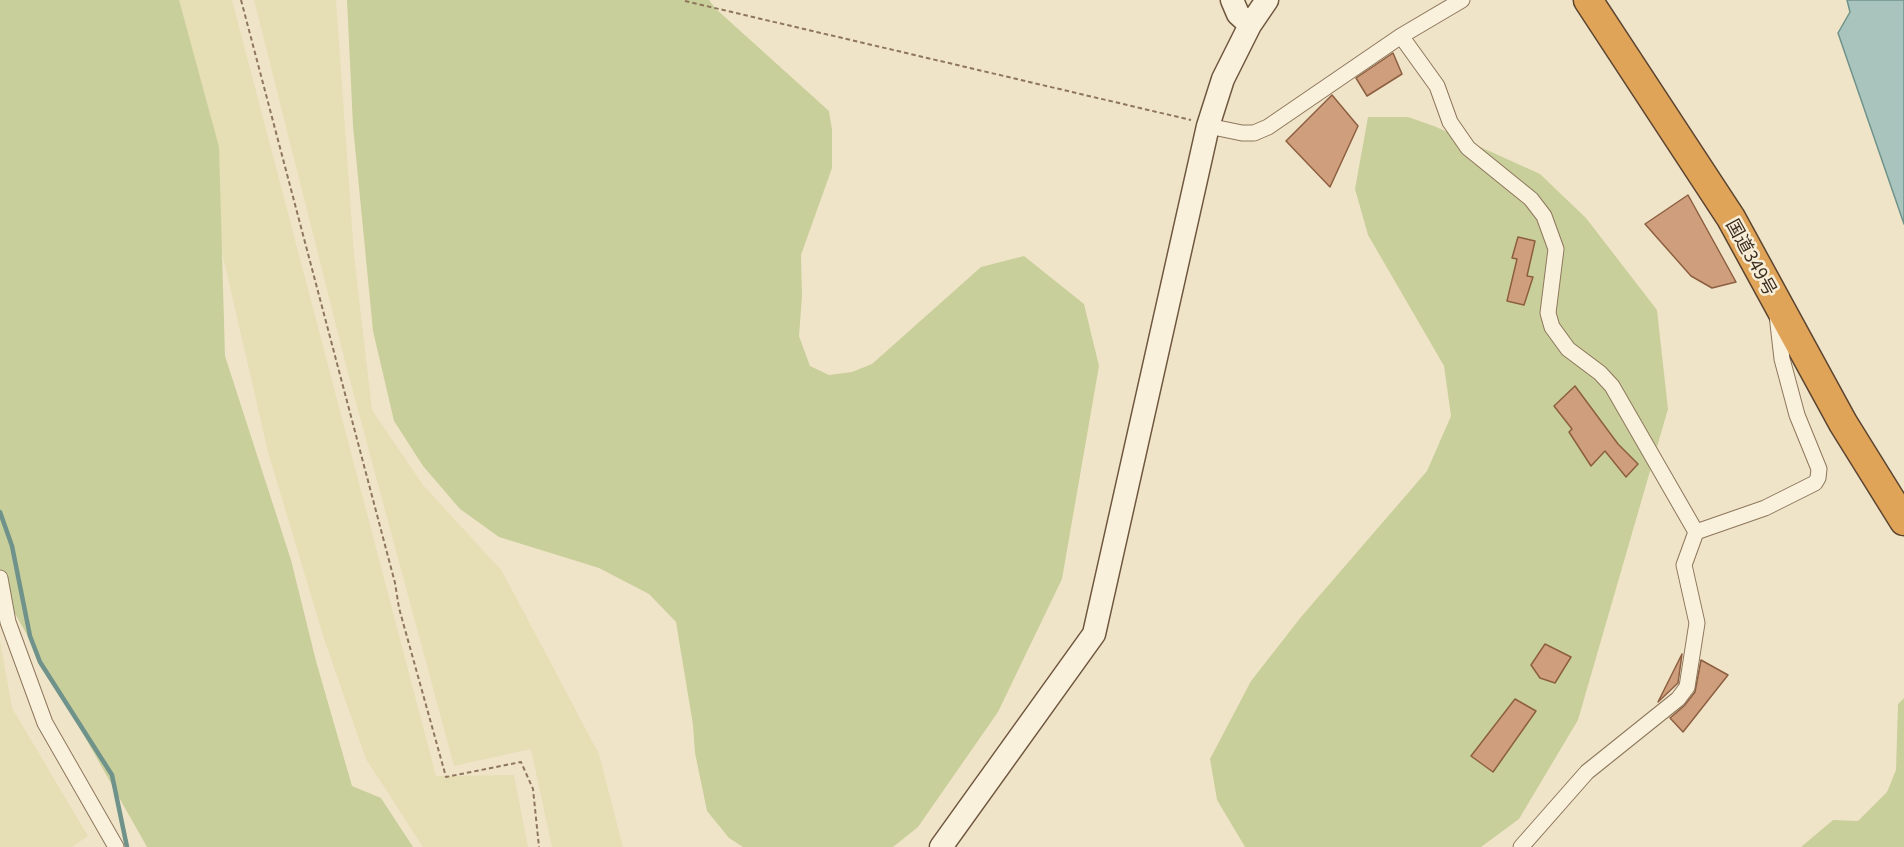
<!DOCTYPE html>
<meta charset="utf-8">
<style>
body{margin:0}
canvas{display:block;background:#f0e4c8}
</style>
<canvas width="1904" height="847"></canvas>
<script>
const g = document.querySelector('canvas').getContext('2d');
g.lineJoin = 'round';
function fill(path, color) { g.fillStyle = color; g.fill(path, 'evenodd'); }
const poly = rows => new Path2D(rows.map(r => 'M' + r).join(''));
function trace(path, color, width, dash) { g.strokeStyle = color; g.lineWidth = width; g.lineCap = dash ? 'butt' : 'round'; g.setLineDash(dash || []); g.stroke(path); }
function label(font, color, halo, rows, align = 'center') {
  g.font = font + ' Georgia,"Noto Sans JP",serif'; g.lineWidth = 5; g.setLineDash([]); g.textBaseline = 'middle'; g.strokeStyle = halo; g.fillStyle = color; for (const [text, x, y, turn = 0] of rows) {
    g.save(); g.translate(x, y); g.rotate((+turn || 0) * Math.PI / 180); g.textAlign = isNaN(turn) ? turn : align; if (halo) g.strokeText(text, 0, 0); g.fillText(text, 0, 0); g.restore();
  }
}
const farmland = poly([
 [164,0,232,0,436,776,514,775,528,847,423,847,366,759,324,639,268,452],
 [254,0,336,0,354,255,372,410,423,485,502,571,599,754,623,847,552,847,531,749,454,766,348,373],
 [0,640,12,708,88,836,72,847,0,847]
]);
const green = poly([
 [0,0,179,0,219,147,225,356,291,560,316,661,352,786,381,798,413,847,147,847,0,587],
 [347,0,709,0,716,9,829,111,832,130,832,168,801,255,802,296,799,336,810,366,829,375,852,372,872,364,981,267,1024,256,1084,304,1099,366,1062,579,998,712,918,827,893,847,743,847,729,838,707,811,695,753,693,725,676,622,649,594,599,568,499,537,460,509,423,466,394,421,373,331,353,126],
 [1368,117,1408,117,1434,126,1540,174,1586,218,1657,310,1668,409,1578,720,1519,819,1481,847,1245,847,1217,800,1210,759,1251,681,1301,617,1427,471,1451,416,1444,366,1368,235,1355,189],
 [1904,698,1904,847,1801,847,1833,820,1858,821,1887,792,1896,770,1898,704]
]);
const water = poly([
 [1847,0,1904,0,1904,224,1838,33,1850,12,1847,0]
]);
const stream = poly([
 [0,512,12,546,30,636,40,662,112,775,127,847]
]);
const building = poly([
 [1393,53,1402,74,1367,96,1356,78,1393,53],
 [1332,95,1358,126,1330,187,1286,141,1332,95],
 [1688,195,1736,282,1712,288,1691,276,1645,224,1688,195],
 [1518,237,1535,241,1527,276,1533,277,1524,305,1507,301,1517,259,1512,258,1518,237],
 [1575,386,1618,444,1638,464,1626,477,1605,451,1591,466,1569,432,1572,429,1554,406,1575,386],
 [1545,644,1571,657,1555,683,1540,678,1531,665,1545,644],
 [1682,654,1678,683,1658,702,1682,654],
 [1701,660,1728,675,1683,732,1670,718,1684,706,1695,692,1701,660],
 [1515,699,1536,711,1493,772,1471,756,1515,699]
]);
const path = poly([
 [241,0,395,583,399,608,446,777,521,762,533,789,539,847],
 [685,1,1191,120]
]);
const street = poly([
 [1401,36,1437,86,1450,122,1468,148,1531,199,1544,216,1556,249,1548,313,1552,327,1568,349,1600,373,1612,386,1696,532],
 [1208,126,1242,133,1254,133,1268,127,1401,36,1462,0],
 [0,578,8,622,45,723,116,847],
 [1521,847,1587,772,1678,699,1687,687,1697,623,1684,565,1696,532,1765,508,1815,483,1818,478,1819,469,1797,415,1782,359,1777,315]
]);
const secondary = poly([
 [1232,0,1238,14,1250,25],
 [941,847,1094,634,1208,126,1223,79,1250,25,1267,0]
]);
const highway = poly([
 [1588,0,1731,218,1843,423,1904,521]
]);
const streetNames = [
 ["国道349号",1752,257,61]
];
fill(farmland, '#e6deb5');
fill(green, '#c9cf9b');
fill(water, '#a9c4bc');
trace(water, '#6f938a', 1.5);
trace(stream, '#6f938a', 4.5);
fill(building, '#cf9f7d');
trace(building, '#8d5f41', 1.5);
trace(street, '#8d765c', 17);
trace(secondary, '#6f573f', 25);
trace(highway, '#5b4430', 31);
trace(path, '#8d765c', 2, [4.5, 3]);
trace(street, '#faf1dc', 15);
trace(secondary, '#faf1dc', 22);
trace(highway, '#e0a458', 28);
label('18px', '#3d2e20', '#f7eed8', streetNames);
</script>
